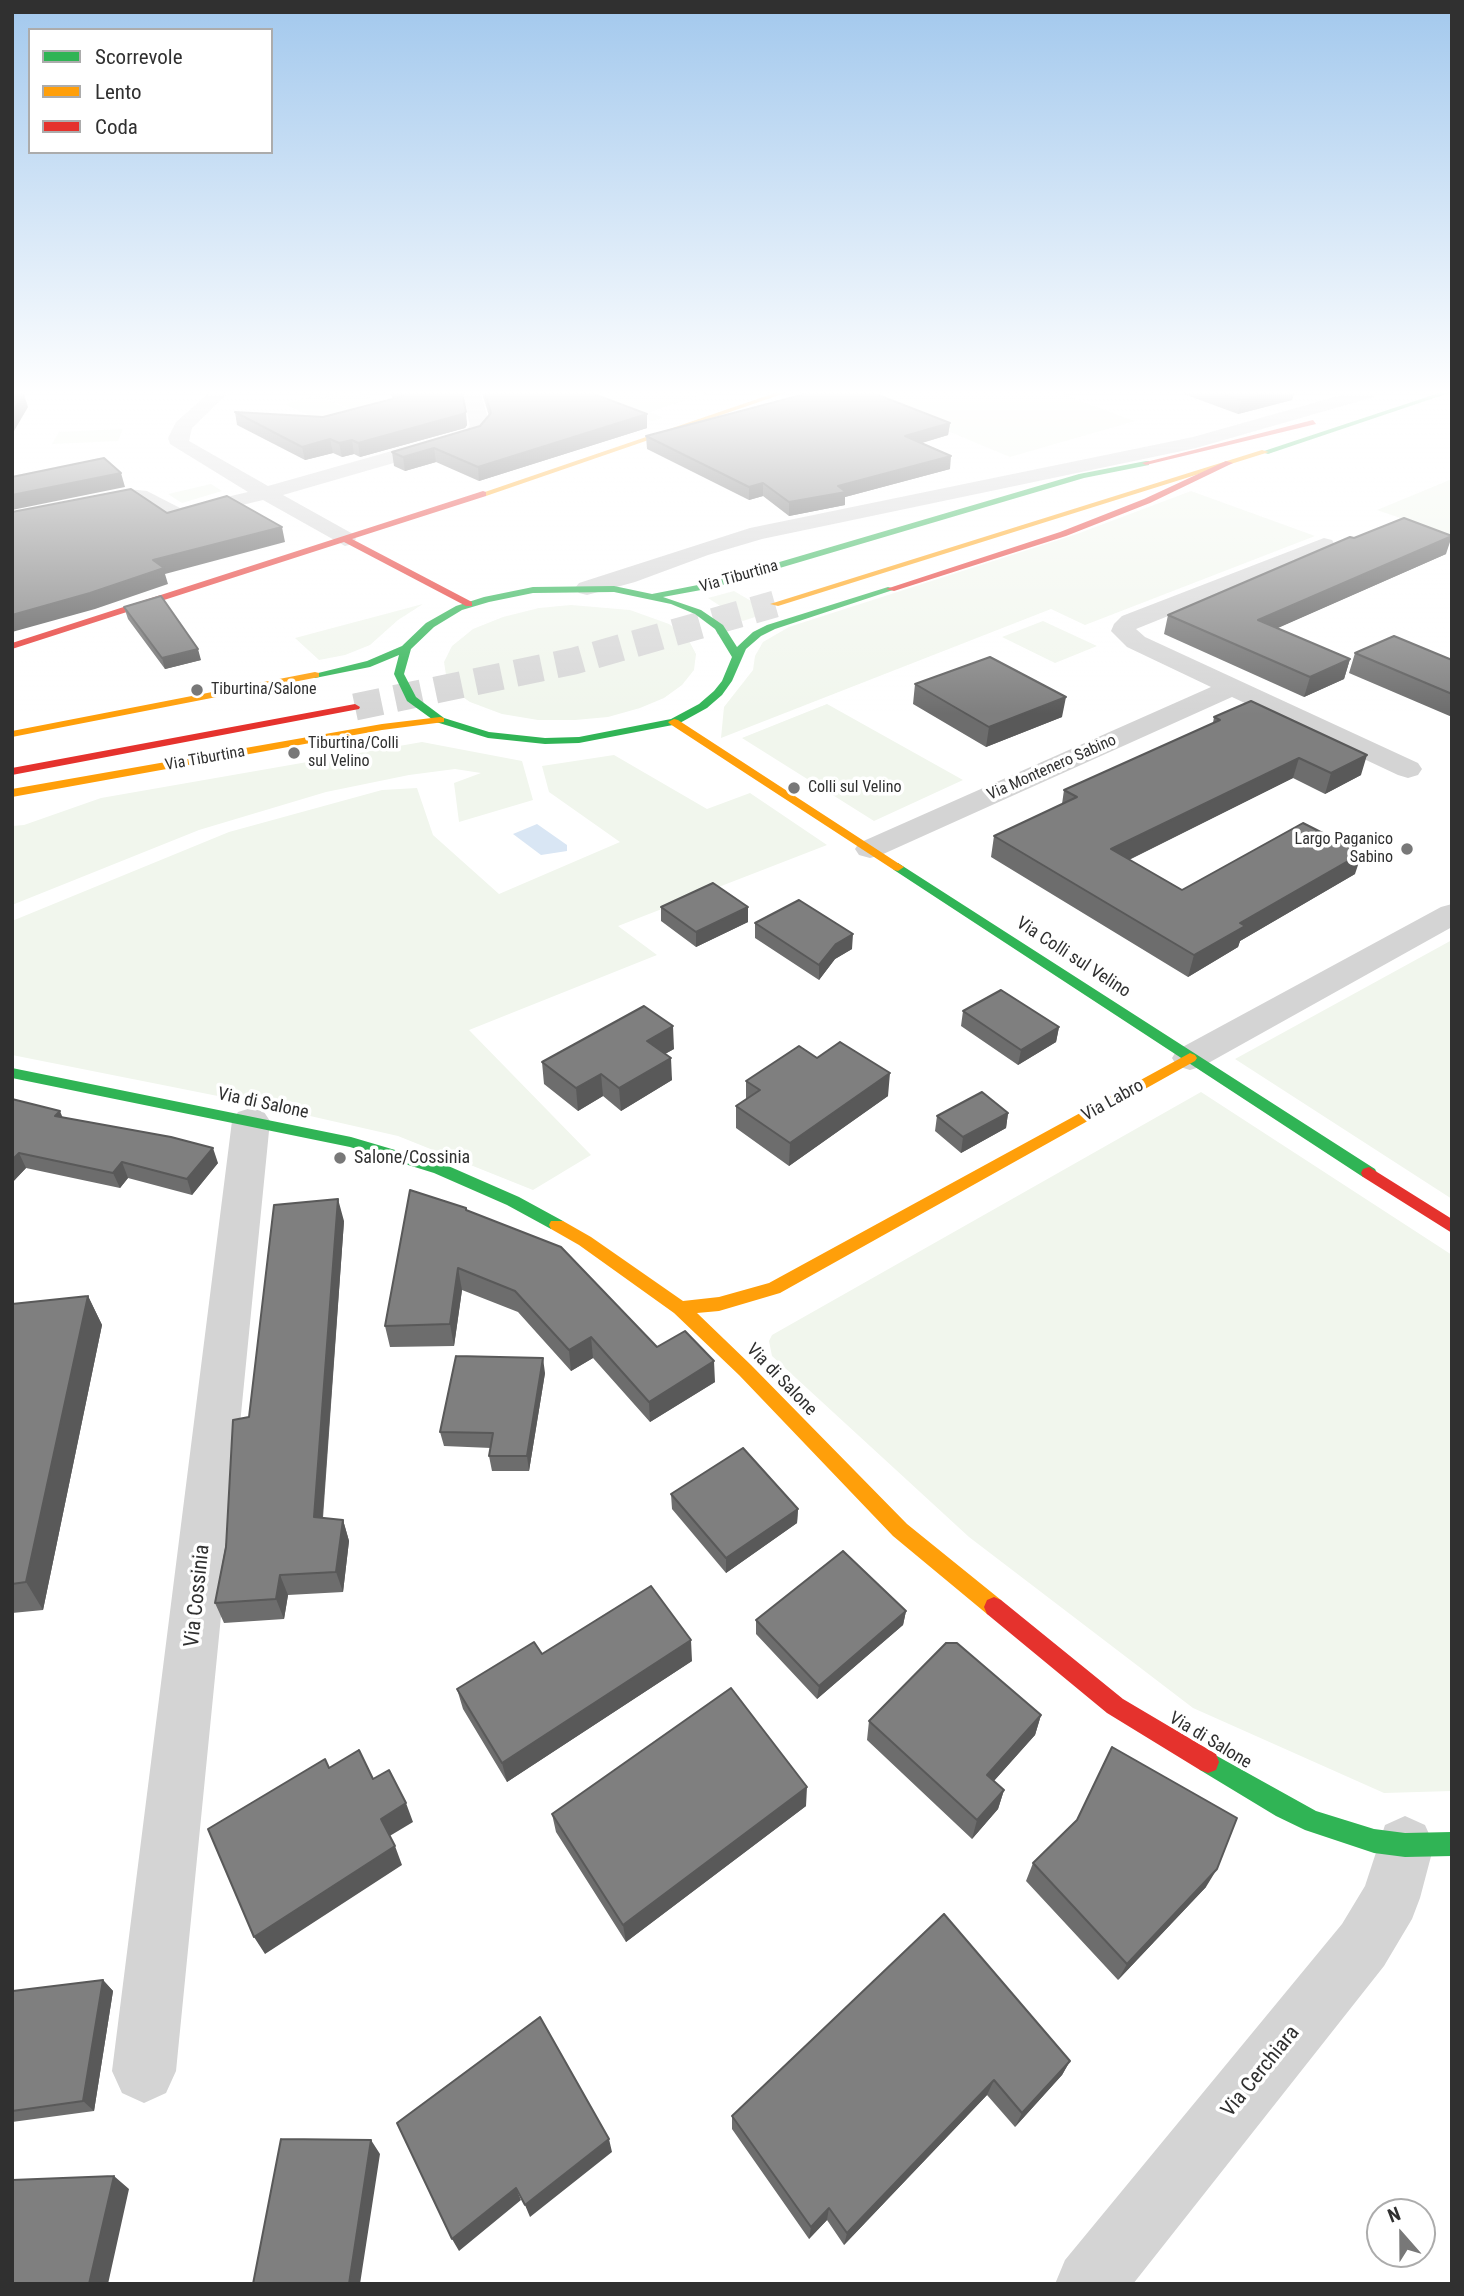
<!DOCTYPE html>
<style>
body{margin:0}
#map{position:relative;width:1464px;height:2296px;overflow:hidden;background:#fff;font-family:"Roboto Condensed",sans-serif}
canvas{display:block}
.frame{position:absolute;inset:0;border:14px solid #303030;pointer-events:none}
.legend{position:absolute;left:28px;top:28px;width:245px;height:126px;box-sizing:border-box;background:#fff;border:2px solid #acacac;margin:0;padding:9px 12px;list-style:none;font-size:21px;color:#303030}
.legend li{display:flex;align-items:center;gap:14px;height:35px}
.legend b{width:35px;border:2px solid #acacac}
.north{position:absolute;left:1366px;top:2198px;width:70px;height:70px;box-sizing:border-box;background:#fff;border:2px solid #acacac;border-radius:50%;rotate:339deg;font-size:19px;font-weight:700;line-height:28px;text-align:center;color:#303030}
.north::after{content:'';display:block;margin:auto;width:24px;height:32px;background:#787878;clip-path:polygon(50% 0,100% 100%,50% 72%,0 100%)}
</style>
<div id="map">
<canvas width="1464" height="2296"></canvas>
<div class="frame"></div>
<ul class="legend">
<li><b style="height:9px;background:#30b455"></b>Scorrevole</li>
<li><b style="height:9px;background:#ff9f0a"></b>Lento</li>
<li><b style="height:9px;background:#e5322d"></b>Coda</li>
</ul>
<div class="north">N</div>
</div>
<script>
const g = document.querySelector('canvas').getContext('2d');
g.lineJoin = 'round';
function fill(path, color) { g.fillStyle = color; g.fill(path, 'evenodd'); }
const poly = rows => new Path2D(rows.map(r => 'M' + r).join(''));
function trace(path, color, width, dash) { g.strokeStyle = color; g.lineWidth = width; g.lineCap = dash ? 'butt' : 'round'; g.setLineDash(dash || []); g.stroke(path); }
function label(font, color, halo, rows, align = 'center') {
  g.font = font + ' "Roboto Condensed",sans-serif'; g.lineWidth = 7; g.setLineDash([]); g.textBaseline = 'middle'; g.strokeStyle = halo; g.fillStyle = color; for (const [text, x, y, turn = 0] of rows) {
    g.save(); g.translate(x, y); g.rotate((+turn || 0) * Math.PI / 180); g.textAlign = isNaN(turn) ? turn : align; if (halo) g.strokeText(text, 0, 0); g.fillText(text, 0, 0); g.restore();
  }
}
const green = poly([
 [341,393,358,393,386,405,359,413,324,397],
 [595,393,707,393,650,412,663,418,652,421,585,396],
 [856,393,1058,393,1135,421,1010,457],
 [317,395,365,417,332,426,284,404],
 [123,429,118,441,52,444,59,432],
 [1452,479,1452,536,1377,510],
 [211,484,222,491,182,503,168,494],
 [1191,491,1315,536,1085,625,1051,609,721,738,724,707,753,670,755,656,763,642,789,627,1077,534],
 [734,591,770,612,743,621,708,598],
 [423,604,398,620,370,645,345,655,319,660,295,638],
 [571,605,630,610,669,624,688,639,696,654,694,670,682,685,664,698,640,708,608,717,575,720,538,720,502,714,470,702,457,693,447,681,444,662,452,646,473,629,503,617,539,608],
 [1043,621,1097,646,1055,663,1002,637],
 [827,704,963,780,874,821,742,738],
 [422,742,522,761,533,800,459,822,454,783,481,773,455,769,409,775,326,792,199,830,12,905,12,826,24,825,101,798],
 [614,755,707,809,750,793,827,845,618,926,657,955,469,1030,591,1155,533,1190,398,1136,253,1103,12,1055,12,921,229,832,382,790,417,788,433,835,499,894,620,842,549,792,542,766],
 [1452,940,1452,1199,1235,1059],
 [1201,1092,1452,1255,1452,1791,1384,1793,1193,1708,969,1537,772,1356,769,1341,772,1335]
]);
const water = poly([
 [537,824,567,845,567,851,541,855,513,834]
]);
const primaryTunnel = poly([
 [355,707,574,661,775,604]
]);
const street = poly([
 [209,393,228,393,192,428,189,441,268,486,466,430,470,426,463,393,481,393,490,427,480,438,283,495,353,534,356,539,353,544,345,546,263,500,180,520,161,517,136,501,128,501,12,526,12,513,128,489,147,491,180,508,248,492,170,444,168,438,176,422,209,393],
 [1349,393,1377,393,1374,397,1196,448,762,539,708,555,635,582,587,595,579,593,575,588,579,583,750,528,1193,437,1349,393],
 [1324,538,1332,540,1335,545,1332,550,1136,629,1145,637,1418,763,1422,769,1418,775,1408,778,1398,775,1232,697,881,855,870,858,859,855,855,849,859,843,1211,687,1127,647,1111,631,1114,624,1122,616,1324,538],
 [1452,904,1452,927,1203,1066,1190,1070,1177,1066,1172,1058,1177,1050,1441,907,1452,904],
 [251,1108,264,1112,270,1121,176,2071,166,2093,144,2103,122,2093,112,2071,232,1121,238,1112,251,1108],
 [1405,1816,1425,1825,1434,1845,1420,1898,1412,1919,1384,1966,1133,2284,1055,2284,1065,2260,1342,1924,1365,1886,1385,1825,1405,1816]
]);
const fast = poly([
 [1439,393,1449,393,1268,454,1261,452,1439,393],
 [1146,461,1149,461,1149,465,1084,478,712,588,663,597,701,610,723,625,737,647,753,632,767,625,888,587,896,589,775,629,761,636,746,649,732,681,722,695,707,708,678,724,579,743,545,744,488,738,436,722,407,701,394,674,399,655,370,667,315,678,310,675,367,661,402,646,426,623,456,606,484,597,533,587,614,586,652,594,708,583,1079,474,1146,461],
 [614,592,671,604,695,614,715,629,732,657,722,681,714,691,699,704,671,719,579,737,545,738,489,732,444,718,416,697,404,674,411,649,434,627,462,610,489,602,533,593,614,592],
 [898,863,1375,1169,1377,1173,1375,1177,1363,1177,894,870,892,867,898,863],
 [12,1068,351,1137,446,1165,519,1197,563,1221,565,1225,563,1229,551,1229,507,1205,434,1173,350,1147,12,1078,12,1068],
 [1208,1751,1316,1811,1374,1829,1405,1833,1452,1832,1452,1856,1405,1857,1374,1853,1305,1830,1276,1816,1200,1770,1197,1762,1200,1754,1208,1751]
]);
const slow = poly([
 [775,393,785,393,486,496,479,494,775,393],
 [1262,450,1269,452,778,606,770,604,1262,450],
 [315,672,319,673,319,677,12,737,12,731,315,672],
 [440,717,444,718,444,722,382,730,12,797,12,789,382,724,440,717],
 [674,719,678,720,904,867,898,871,894,870,670,724,668,722,674,719],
 [1190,1053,1195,1055,1197,1058,1195,1061,780,1293,719,1311,697,1313,751,1365,907,1524,1001,1600,1004,1607,1001,1614,994,1617,987,1614,893,1536,739,1375,674,1313,579,1245,551,1229,549,1225,551,1221,563,1221,591,1237,683,1301,719,1297,769,1283,1190,1053]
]);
const jam = poly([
 [1313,420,1316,424,1146,465,1142,463,1313,420],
 [1226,461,1233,463,1150,503,1066,536,894,591,886,589,1060,532,1144,499,1226,461],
 [483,491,486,492,486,496,352,539,472,602,472,606,466,606,344,542,12,649,12,643,483,491],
 [355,704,360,707,359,709,12,775,12,768,355,704],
 [1369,1167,1452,1219,1452,1233,1363,1177,1361,1173,1363,1169,1369,1167],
 [994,1597,1001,1600,1123,1699,1216,1754,1219,1762,1216,1770,1208,1773,1200,1770,1107,1713,987,1614,984,1607,987,1600,994,1597]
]);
const wall = poly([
 [391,393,462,393,467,425,465,428,360,457,354,454,342,457,333,453,305,460,237,425,235,412,323,417,392,399],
 [482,393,591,393,647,414,647,428,479,481,436,462,405,471,394,466,392,452,480,426,489,416],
 [1181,393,1294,393,1292,400,1238,414],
 [950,423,948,435,922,443,950,469,845,497,845,505,789,516,763,496,749,500,647,449,646,436],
 [1354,538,1446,554,1277,628,1350,659,1344,679,1304,697,1164,634,1168,615],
 [124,607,201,660,165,669,128,619],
 [1355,653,1452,660,1452,717,1349,673],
 [915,684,1062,717,986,747,913,704],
 [1214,717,1361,775,1325,794,1293,778,1129,860,1182,890,1355,874,1240,941,1238,947,1188,977,991,857,994,836,1062,804,1064,790,1213,723],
 [661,907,748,922,696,947,661,921],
 [755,923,852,949,835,959,819,980,755,938],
 [963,1011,1059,1027,1056,1042,1018,1065,961,1026],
 [674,1049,665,1054,672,1080,621,1111,603,1096,578,1111,544,1084,542,1062],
 [817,1058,888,1096,789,1166,736,1128,736,1106,746,1099,746,1081],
 [12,1099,63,1118,218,1163,192,1195,128,1178,120,1188,26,1168,12,1182],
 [1008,1113,1006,1128,961,1153,935,1131,937,1116],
 [467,1211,657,1347,715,1382,650,1422,593,1358,571,1371,518,1312,462,1290,454,1346,390,1347,385,1326],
 [344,1221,323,1518,343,1520,349,1541,343,1592,288,1595,284,1619,224,1623,215,1603,249,1417],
 [88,1296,102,1325,43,1610,12,1613,12,1304],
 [545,1373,529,1471,492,1471,489,1456,491,1448,444,1446,440,1432],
 [671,1494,798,1509,797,1523,726,1573,672,1509],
 [906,1611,903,1625,817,1699,756,1634,756,1620],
 [542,1654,692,1661,507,1782,463,1709,457,1689],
 [1041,1715,1035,1735,994,1781,1004,1790,998,1809,972,1839,867,1740,869,1721],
 [806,1806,626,1942,556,1832,552,1814],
 [1033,1863,1206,1887,1118,1980,1026,1881],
 [103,1980,113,1991,94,2111,12,2122,12,1996],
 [1070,2061,1062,2075,1015,2127,987,2095,844,2245,827,2220,809,2239,732,2129,732,2116]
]);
const shadedWall = poly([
 [1270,393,1294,393,1292,400,1238,414,1241,400],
 [24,394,28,407,14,431,12,426,12,413],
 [466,412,467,425,465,428,360,457,358,443],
 [647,414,647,428,479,481,478,467],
 [950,423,948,435,904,448,905,436],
 [330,439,333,453,305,460,302,447],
 [352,440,354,454,342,457,339,443],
 [434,448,436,462,405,471,403,457],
 [951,456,950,469,845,497,845,505,789,516,789,502,838,486],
 [121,473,125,487,12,510,12,495],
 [763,483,763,496,749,500,749,487],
 [282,527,285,542,165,574,168,584,95,609,12,632,12,615,153,560],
 [1452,536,1446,554,1253,639,1258,620],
 [198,649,201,660,165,669,162,658],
 [1350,659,1344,679,1304,697,1310,677],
 [1066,697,1062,717,986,747,989,727],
 [1367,755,1361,775,1325,794,1331,773],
 [1299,758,1293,778,1106,871,1111,849],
 [1362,853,1355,874,1240,941,1238,947,1188,977,1194,955,1240,923],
 [748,907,748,922,696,947,696,932],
 [853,934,852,949,835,959,819,980,819,965,836,944],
 [673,1026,674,1049,648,1063,647,1041],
 [1059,1027,1056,1042,1018,1065,1021,1050],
 [671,1058,672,1080,621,1111,619,1088],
 [890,1073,888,1096,789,1166,790,1143],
 [601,1074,603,1096,578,1111,576,1088],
 [60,1111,66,1126,55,1116],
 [1008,1113,1006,1128,961,1153,963,1137],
 [213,1148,218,1163,192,1195,187,1179],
 [19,1153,26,1168,13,1182,12,1160],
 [122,1162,128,1178,120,1188,113,1173],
 [338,1199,344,1221,321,1537,314,1517],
 [458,1268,462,1290,454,1346,450,1324],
 [88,1296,102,1325,43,1610,26,1582],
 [591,1337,593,1358,571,1371,569,1350],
 [543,1358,545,1373,529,1471,527,1456],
 [714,1361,715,1382,650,1422,649,1402],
 [798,1509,797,1523,726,1573,726,1558],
 [343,1520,349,1541,343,1592,336,1572],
 [280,1575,288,1595,284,1619,276,1599],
 [906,1611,903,1625,817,1699,819,1686],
 [691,1640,692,1661,507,1782,502,1763],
 [1041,1715,1035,1735,982,1794,987,1775],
 [807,1787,806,1806,626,1942,623,1925],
 [1004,1790,998,1809,972,1839,977,1820],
 [406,1803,413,1822,388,1837,381,1819],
 [395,1846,402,1865,265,1954,254,1937],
 [1217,1869,1206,1887,1118,1980,1127,1964],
 [103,1980,113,1991,94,2111,83,2101],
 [1070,2061,1062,2075,1015,2127,1022,2113],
 [994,2080,987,2095,844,2245,847,2233],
 [609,2139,612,2152,530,2217,525,2205],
 [371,2140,380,2154,360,2284,349,2284],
 [114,2176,129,2189,108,2284,89,2284],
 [516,2188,521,2200,459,2251,452,2239],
 [829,2208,827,2220,809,2239,811,2227]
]);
const building = poly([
 [12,393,20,393,24,394,12,413,12,393],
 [397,393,462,393,466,412,463,414,358,443,352,440,339,443,330,439,302,447,235,412,323,417,404,396,397,393],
 [485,393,591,393,647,414,478,467,434,448,403,457,392,452,480,426,491,413,485,393],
 [809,393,873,393,950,423,905,436,951,456,838,486,846,492,789,502,763,483,749,487,646,436,809,393],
 [1220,393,1270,393,1241,400,1220,393],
 [104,458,121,473,12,495,12,477,104,458],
 [131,489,167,513,227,496,282,527,153,560,164,568,90,593,12,615,12,512,131,489],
 [1404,518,1452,536,1258,620,1350,659,1310,677,1168,615,1350,537,1354,538,1404,518],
 [161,596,198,649,162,658,124,607,161,596],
 [1394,636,1452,660,1452,694,1355,653,1394,636],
 [990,657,1066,697,989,727,915,684,990,657],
 [1251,701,1367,755,1331,773,1299,758,1111,849,1182,890,1303,823,1362,853,1240,923,1245,926,1194,955,994,836,1077,797,1064,790,1220,720,1214,717,1251,701],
 [713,883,748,907,696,932,661,907,713,883],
 [799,900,853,934,836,944,819,965,755,923,799,900],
 [1001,990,1059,1027,1021,1050,963,1011,1001,990],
 [644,1006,673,1026,647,1041,671,1058,619,1088,601,1074,576,1088,542,1062,644,1006],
 [840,1042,890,1073,790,1143,736,1106,760,1090,746,1081,799,1046,817,1058,840,1042],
 [982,1092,1008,1113,963,1137,937,1116,982,1092],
 [12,1099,60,1111,55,1116,171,1137,213,1148,187,1179,122,1162,113,1173,19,1153,12,1160,12,1099],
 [410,1190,466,1208,466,1210,561,1247,657,1347,685,1331,714,1361,649,1402,591,1337,569,1350,515,1291,458,1268,450,1324,385,1326,410,1190],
 [338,1199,314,1517,343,1520,336,1572,280,1575,276,1599,215,1603,226,1547,233,1420,249,1417,274,1205,338,1199],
 [88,1296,26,1582,12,1584,12,1304,88,1296],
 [456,1356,543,1358,527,1456,489,1456,493,1433,440,1432,456,1356],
 [743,1448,798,1509,726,1558,671,1494,743,1448],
 [843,1551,906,1611,819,1686,756,1620,843,1551],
 [651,1586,691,1640,502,1763,457,1689,534,1642,542,1654,651,1586],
 [946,1643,957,1643,1041,1715,987,1775,1004,1790,977,1820,869,1721,946,1643],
 [731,1688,807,1787,623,1925,552,1814,731,1688],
 [1112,1747,1237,1818,1217,1869,1127,1964,1033,1863,1077,1820,1112,1747],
 [359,1750,373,1779,389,1770,406,1803,381,1819,395,1846,254,1937,208,1829,325,1759,329,1768,359,1750],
 [944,1914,1070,2061,1022,2113,994,2080,847,2233,829,2208,811,2227,732,2116,944,1914],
 [103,1980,83,2101,12,2111,12,1996,13,1991,103,1980],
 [540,2017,609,2139,525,2205,516,2188,452,2239,397,2123,540,2017],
 [281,2139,371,2140,349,2284,253,2284,281,2139],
 [114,2176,89,2284,12,2284,12,2180,114,2176]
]);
const markers = [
 [197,690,7,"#787878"],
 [294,753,7,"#787878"],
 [794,788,7,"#787878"],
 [1407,849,7,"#787878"],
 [340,1158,7,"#787878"]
];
const farStreetnames = [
 ["Via Tiburtina",739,577,-16],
 ["Via Tiburtina",205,759,-10],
 ["Via Montenero Sabino",1052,768,-24]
];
const farPoinames = [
 ["Tiburtina/Salone",211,690],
 ["Tiburtina/Colli",308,744],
 ["sul Velino",308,762],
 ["Colli sul Velino",808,788],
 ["Largo Paganico",1393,840,"right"],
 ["Sabino",1393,858,"right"]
];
const streetNames = [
 ["Via Colli sul Velino",1073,958,33],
 ["Via Labro",1113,1101,-29],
 ["Via di Salone",263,1104,12],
 ["Via di Salone",781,1380,46],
 ["Via di Salone",1210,1741,31]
];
const poiNames = [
 ["Salone/Cossinia",354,1158]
];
const nearStreetnames = [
 ["Via Cossinia",198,1596,-84],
 ["Via Cerchiara",1261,2072,-51]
];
fill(green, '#f1f6ed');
fill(water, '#d9e6f4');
trace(primaryTunnel, '#d6d6d6', 27, [27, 14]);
fill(street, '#d4d4d4');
fill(fast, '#30b455');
fill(slow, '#ff9f0a');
fill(jam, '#e5322d');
fill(wall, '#6d6d6d');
fill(shadedWall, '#595959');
fill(building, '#7f7f7f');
trace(building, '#595959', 2);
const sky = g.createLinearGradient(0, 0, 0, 714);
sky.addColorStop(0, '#a2c8ed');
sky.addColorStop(0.55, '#fff');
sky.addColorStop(1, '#ffffff00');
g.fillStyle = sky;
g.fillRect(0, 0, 1464, 714);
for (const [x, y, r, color] of markers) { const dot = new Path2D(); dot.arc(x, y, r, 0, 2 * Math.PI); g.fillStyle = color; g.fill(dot); trace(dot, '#fff', 2.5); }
label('16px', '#303030', '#fff', farStreetnames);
label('16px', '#303030', '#fff', farPoinames, 'left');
label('18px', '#303030', '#fff', streetNames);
label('18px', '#303030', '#fff', poiNames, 'left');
label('21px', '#303030', '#fff', nearStreetnames);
</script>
